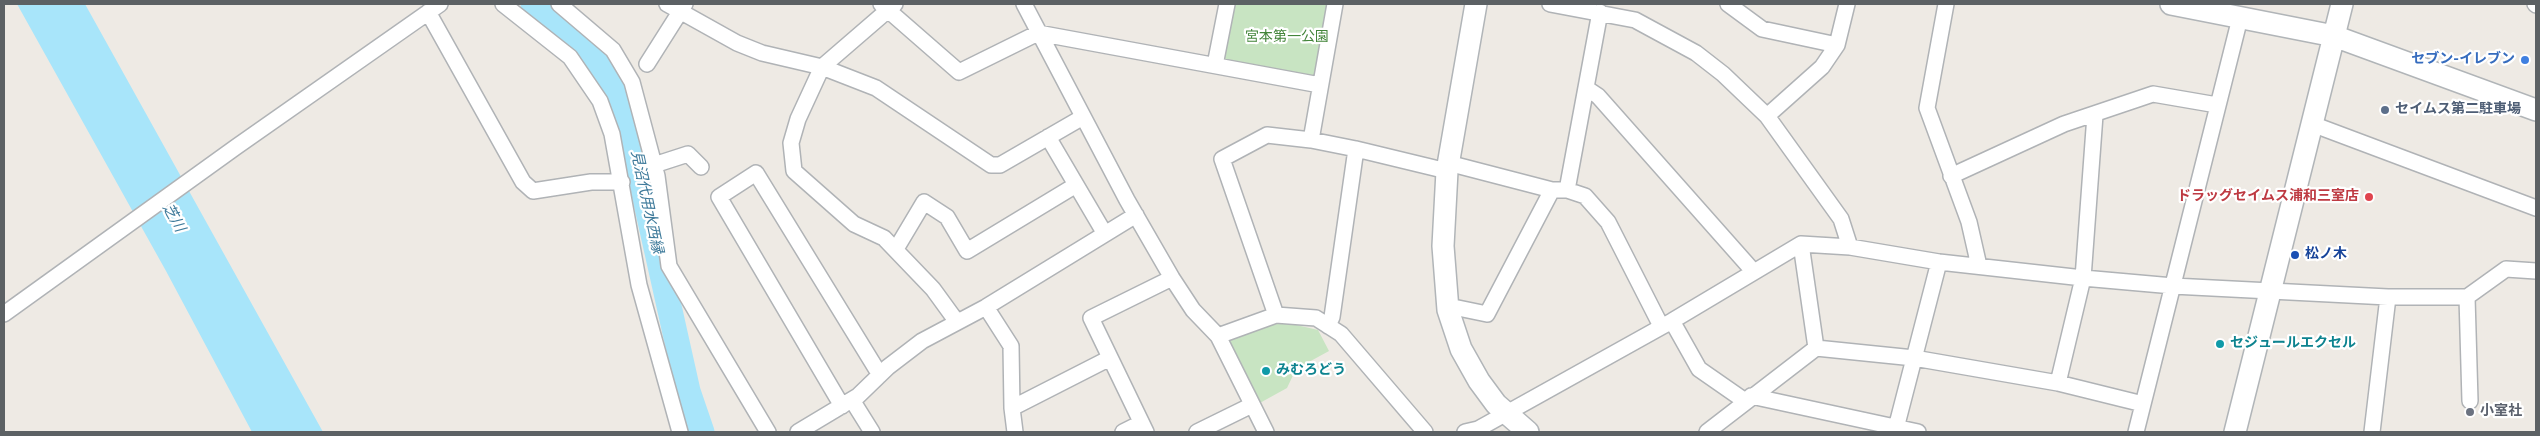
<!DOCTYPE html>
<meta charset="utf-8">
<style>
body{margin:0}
#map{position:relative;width:2540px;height:436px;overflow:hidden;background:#eeeae4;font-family:"Titillium Web",sans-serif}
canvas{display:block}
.frame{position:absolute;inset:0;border:5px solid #5c6164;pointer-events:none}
</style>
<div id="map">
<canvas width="2540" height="436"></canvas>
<div class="frame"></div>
</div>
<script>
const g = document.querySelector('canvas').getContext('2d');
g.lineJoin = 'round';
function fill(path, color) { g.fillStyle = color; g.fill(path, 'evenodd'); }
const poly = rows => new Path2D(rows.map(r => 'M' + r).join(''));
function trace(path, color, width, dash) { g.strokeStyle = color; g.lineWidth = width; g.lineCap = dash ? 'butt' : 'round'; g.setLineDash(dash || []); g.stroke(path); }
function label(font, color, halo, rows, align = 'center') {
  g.font = font + ' "Titillium Web","Noto Sans JP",sans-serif'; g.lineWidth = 4.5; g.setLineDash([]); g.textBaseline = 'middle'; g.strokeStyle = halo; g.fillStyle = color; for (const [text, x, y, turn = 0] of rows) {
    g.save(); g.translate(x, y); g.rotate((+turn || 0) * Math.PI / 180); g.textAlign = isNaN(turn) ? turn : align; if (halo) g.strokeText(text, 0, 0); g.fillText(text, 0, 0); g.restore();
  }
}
const green = poly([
 [1233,4,1329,4,1316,74,1310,78,1228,63,1224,58],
 [1288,323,1318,330,1329,351,1296,369,1287,388,1258,404,1228,345,1230,338,1268,325]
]);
const water = poly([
 [17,4,85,4,323,432,252,432,166,271]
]);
const river = poly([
 [533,4,577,41,600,67,618,100,631,136,688,391,702,432]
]);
const street = poly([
 [503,4,570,57,600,101,612,134,639,285,680,432],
 [559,4,613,50,632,82,657,176,669,266,768,432],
 [667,4,737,43,762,53,822,67,876,88,991,165,1000,165,1083,117],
 [881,4,959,72,1038,33,1320,85],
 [895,4,822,67,798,119,791,143,794,171,854,224,884,238,933,289,957,322],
 [1024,4,1127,200,1172,278,1193,310,1218,336,1266,432],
 [1550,4,1635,20,1696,53,1723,74,1767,116,1841,219,1850,247],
 [1728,4,1762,29,1837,45],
 [1946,4,1927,108,1969,222,1979,266],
 [2535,4,2536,5],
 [428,12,523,182,533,191,591,182,622,182],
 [647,64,685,4],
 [1215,65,1227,4],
 [1586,88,1598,96,1754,272],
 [1767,116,1822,67,1837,45,1847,4],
 [2312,124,2536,208],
 [1048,137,1105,234],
 [1311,140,1335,4],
 [1448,163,1552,190,1567,190,1585,196,1608,222,1661,326],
 [654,165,688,154,701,167],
 [1951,176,2064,124,2153,94,2217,105],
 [1567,190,1600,12],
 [1801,244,1816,348],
 [896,249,924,202,947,217,967,251,1076,185],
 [2467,297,2470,401],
 [986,307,1011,346,1012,408],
 [1448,310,1458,308,1487,314,1552,190],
 [4,314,236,147,440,4],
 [1276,315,1222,159,1267,135,1311,140,1356,149,1447,171],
 [1672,321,1699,369,1745,401],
 [1328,326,1332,317,1356,149],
 [1218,336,1276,315,1316,318,1341,334,1425,432],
 [2058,383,2083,278,2095,115],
 [1751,396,1918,432],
 [852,400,872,432],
 [842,406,719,197,756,173,880,375],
 [798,432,858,396,888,367,922,341,986,307,1136,215],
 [1015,432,1012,408,1110,358],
 [1123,432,1141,423],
 [1146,432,1091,318,1172,278],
 [1197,432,1252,405],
 [1465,432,1478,429,1672,321,1801,244,1850,247,1939,262,2083,278,2173,286,2388,297,2467,297,2506,269,2536,271],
 [1707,432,1816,348,1914,358,2058,383,2143,404],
 [1895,432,1939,262],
 [2136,432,2240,18],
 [2372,432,2388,297]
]);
const secondary = poly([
 [1476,4,1447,171,1443,246,1448,310,1461,349,1479,381,1496,404,1528,432],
 [2171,4,2334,36,2536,110],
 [2235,432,2342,4]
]);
const markers = [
 [2525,60,5,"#3f7fe0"],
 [2385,110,5,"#5c6f8a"],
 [2369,197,5,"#e0444e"],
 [2295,255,5,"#1a4fb4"],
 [2220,344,5,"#0f9aa8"],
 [1266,371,5,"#0f9aa8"],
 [2470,412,5,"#6b7280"]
];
const parkNames = [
 ["宮本第一公園",1287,38]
];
const shopNames = [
 ["セブン-イレブン",2515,60]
];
const serviceNames = [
 ["セイムス第二駐車場",2395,110]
];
const healthNames = [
 ["ドラッグセイムス浦和三室店",2359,197]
];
const transitNames = [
 ["松ノ木",2305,255]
];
const cultureNames = [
 ["セジュールエクセル",2230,344],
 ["みむろどう",1276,371]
];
const worshipNames = [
 ["小室社",2480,412]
];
const waterNames = [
 ["見沼代用水西縁",646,202,78],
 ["芝川",173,218,61]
];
fill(green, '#c8e4c2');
fill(water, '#a8e5fa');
trace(river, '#a8e5fa', 25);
trace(street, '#b0b3b6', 18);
trace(secondary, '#b1b5b8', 24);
trace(street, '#fff', 15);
trace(secondary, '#fff', 21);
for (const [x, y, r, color] of markers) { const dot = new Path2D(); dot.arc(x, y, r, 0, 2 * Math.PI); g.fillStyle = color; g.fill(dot); trace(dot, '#fff', 2); }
label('14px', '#43853a', '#fff', parkNames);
label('bold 14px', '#366cbe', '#fff', shopNames, 'right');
label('bold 14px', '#4e5e75', '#fff', serviceNames, 'left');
label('bold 14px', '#be3a42', '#fff', healthNames, 'right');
label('bold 14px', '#164399', '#fff', transitNames, 'left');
label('bold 14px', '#0d838f', '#fff', cultureNames, 'left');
label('bold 14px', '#5b616d', '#fff', worshipNames, 'left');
label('italic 15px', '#3f7b9b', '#fff', waterNames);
</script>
